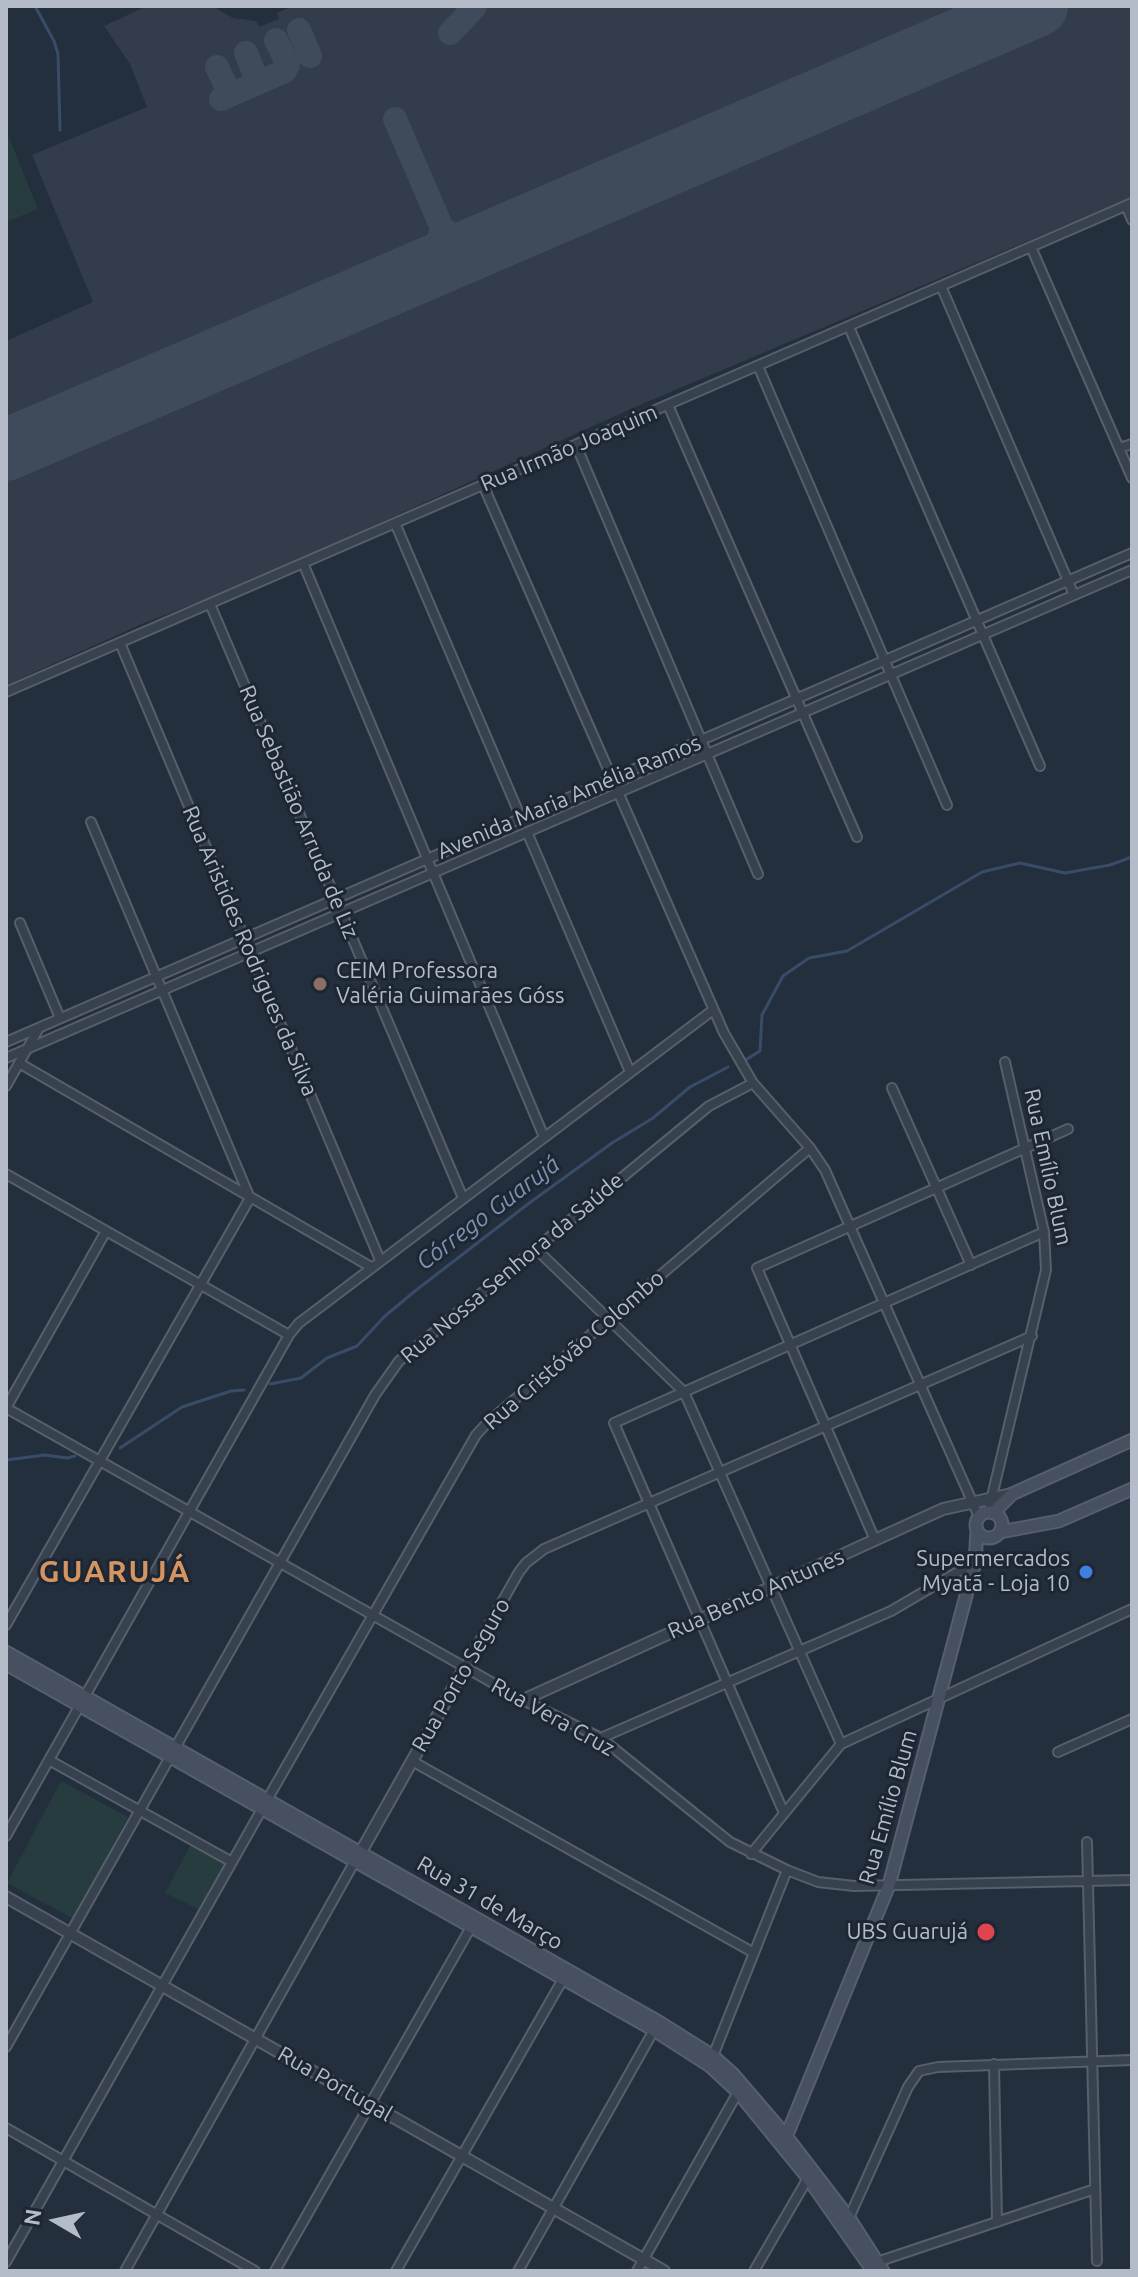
<!DOCTYPE html>
<meta charset="utf-8">
<style>
body{margin:0}
#map{position:relative;width:1138px;height:2277px;overflow:hidden;background:#242f3e;font-family:Ubuntu,sans-serif}
canvas{display:block}
.frame{position:absolute;inset:0;border:8px solid #b4bcc9;pointer-events:none}
.north{position:absolute;left:16px;top:2181px;width:80px;height:80px;-webkit-text-stroke:6px #1d2633;paint-order:stroke;rotate:279deg;font-size:22px;font-weight:700;line-height:32px;text-align:center;color:#b4bcc9}
.north::after{content:'';display:block;margin:auto;width:28px;height:36px;background:#b4bcc9;clip-path:polygon(50% 0,100% 100%,50% 72%,0 100%)}
</style>
<div id="map">
<canvas width="1138" height="2277"></canvas>
<div class="frame"></div>
<div class="north">N</div>
</div>
<script>
const g = document.querySelector('canvas').getContext('2d');
g.lineJoin = 'round';
function fill(path, color) { g.fillStyle = color; g.fill(path, 'evenodd'); }
const poly = rows => new Path2D(rows.map(r => 'M' + r).join(''));
function trace(path, color, width, dash) { g.strokeStyle = color; g.lineWidth = width; g.lineCap = dash ? 'butt' : 'round'; g.setLineDash(dash || []); g.stroke(path); }
function label(font, color, halo, rows, align = 'center') {
  g.font = font + ' Ubuntu,sans-serif'; g.lineWidth = 6; g.setLineDash([]); g.textBaseline = 'middle'; g.strokeStyle = halo; g.fillStyle = color; for (const [text, x, y, turn = 0] of rows) {
    g.save(); g.translate(x, y); g.rotate((+turn || 0) * Math.PI / 180); g.textAlign = isNaN(turn) ? turn : align; if (halo) g.strokeText(text, 0, 0); g.fillText(text, 0, 0); g.restore();
  }
}
const airport = poly([
 [147,6,212,6,233,18,256,21,259,27,279,19,277,13,293,6,1132,6,1132,197,635,407,243,585,144,623,6,685,6,341,93,302,32,155,147,107,130,64,104,26]
]);
const green = poly([
 [6,130,38,209,6,222],
 [61,1781,128,1817,74,1919,7,1883],
 [193,1840,232,1862,204,1912,165,1893]
]);
const stream = poly([
 [35,6,54,41,58,54,60,130],
 [747,1059,760,1051,762,1015,783,976,809,958,847,951,982,872,1020,863,1065,873,1110,865,1132,857],
 [270,1384,301,1378,327,1358,357,1346,385,1316,415,1291,528,1204,612,1143,653,1118,690,1087,728,1067],
 [120,1448,182,1407,231,1391,244,1390],
 [6,1460,45,1455,67,1458,75,1456]
]);
const taxiway = poly([
 [299,30,310,56],
 [450,33,474,8],
 [276,40,288,65],
 [246,53,258,83],
 [217,67,230,95],
 [221,99,285,71],
 [395,119,442,228,431,267],
 [442,228,458,239,483,245]
]);
const runway = poly([
 [6,450,1037,6]
]);
const minor = poly([
 [1126,206,1132,220],
 [1031,247,1132,478],
 [941,286,1074,595],
 [849,327,1040,766],
 [758,366,947,805],
 [668,405,857,837],
 [576,445,758,874],
 [1119,448,1132,444],
 [483,485,724,1033,753,1083,810,1148,825,1170,979,1517],
 [395,523,521,818],
 [303,563,544,1137],
 [210,604,463,1198],
 [120,643,380,1260],
 [6,692,1132,203],
 [527,832,630,1072],
 [20,923,60,1018],
 [6,1042,1132,553],
 [6,1058,1132,570],
 [19,1063,371,1267],
 [6,1086,39,1028],
 [892,1088,971,1265],
 [6,1174,289,1335],
 [535,1248,684,1392,841,1744],
 [6,1408,523,1700,601,1738,730,1842,787,1870,818,1882,854,1886,1132,1880],
 [6,1408,106,1231],
 [988,1513,1046,1270,1044,1232,1005,1062],
 [875,1540,757,1268,1068,1129],
 [6,1625,250,1198,91,822],
 [465,1667,519,1572,526,1563,544,1549,1032,1336],
 [601,1738,891,1611,975,1562],
 [175,1748,375,1395,399,1361,709,1106,753,1083],
 [1058,1752,1132,1719],
 [49,1760,232,1862],
 [412,1761,754,1953],
 [267,1800,476,1435,488,1422,810,1148],
 [784,1813,614,1423,1044,1232],
 [6,1836,289,1335,299,1323,713,1010],
 [1087,1842,1097,2261],
 [751,1854,841,1744,1132,1609],
 [6,2047,170,1757],
 [713,2056,787,1870],
 [994,2064,997,2222],
 [6,2128,255,2271],
 [848,2220,908,2087,919,2071,938,2067,1132,2060],
 [6,2262,262,1809],
 [874,2263,1095,2189],
 [125,2271,355,1861],
 [275,2271,471,1927],
 [396,2271,563,1979],
 [518,2271,654,2030],
 [637,2271,738,2092],
 [754,2271,808,2178]
]);
const tertiary = poly([
 [523,1700,943,1509,1012,1494],
 [358,1857,465,1667],
 [6,1897,664,2271]
]);
const secondary = poly([
 '976 1525a13 13 0 1 1 26 0a13 13 0 1 1-26 0Z',
 [993,1513,1012,1494,1132,1440],
 [1000,1532,1059,1521,1132,1489],
 [6,1652,659,2022,713,2056,732,2073,786,2136,849,2218,883,2271],
 [6,1664,654,2030,710,2066,738,2092,808,2178,873,2271],
 [784,2142,889,1885,975,1562,977,1531]
]);
const markers = [
 [320,984,8,"#8d6e63"],
 [1086,1572,8,"#3f7fe0"],
 [986,1932,10,"#e0444e"]
];
const streetNames = [
 ["Rua Irmão Joaquim",569,448,-23],
 ["Avenida Maria Amélia Ramos",569,797,-23],
 ["Rua Sebastião Arruda de Liz",299,812,67],
 ["Rua Aristides Rodrigues da Silva",250,951,67],
 ["Rua Emílio Blum",1048,1167,78],
 ["Rua Nossa Senhora da Saúde",512,1268,-40],
 ["Rua Cristóvão Colombo",574,1350,-41],
 ["Rua Bento Antunes",756,1594,-24],
 ["Rua Porto Seguro",461,1675,-60],
 ["Rua Vera Cruz",553,1717,29],
 ["Rua Emílio Blum",888,1807,-74],
 ["Rua 31 de Março",490,1903,30],
 ["Rua Portugal",335,2084,30]
];
const poiNames = [
 ["CEIM Professora",336,971,"left"],
 ["Valéria Guimarães Góss",336,996,"left"],
 ["Supermercados",1070,1559],
 ["Myatã - Loja 10",1070,1584],
 ["UBS Guarujá",968,1932]
];
const waterNames = [
 ["Córrego Guarujá",488,1213,-37]
];
const districtNames = [
 ["GUARUJÁ",115,1572]
];
fill(airport, '#323c4b');
fill(green, '#263c3f');
trace(stream, '#394c67', 3);
trace(taxiway, '#3f4a5a', 24);
trace(runway, '#3f4a5a', 62);
trace(minor, '#565f6c', 12);
trace(tertiary, '#565f6c', 14);
trace(secondary, '#565f6c', 15);
trace(minor, '#38414e', 8);
trace(tertiary, '#38414e', 10);
trace(secondary, '#465061', 11);
for (const [x, y, r, color] of markers) { const dot = new Path2D(); dot.arc(x, y, r, 0, 2 * Math.PI); g.fillStyle = color; g.fill(dot); trace(dot, '#1d2633', 3); }
label('22px', '#b4bcc9', '#1d2633', streetNames);
label('22px', '#b4bcc9', '#1d2633', poiNames, 'right');
label('italic 24px', '#7c92b1', '#1d2633', waterNames);
g.letterSpacing = '2px';
label('bold 30px', '#d59563', '#1d2633', districtNames);
g.letterSpacing = '0px';
</script>
